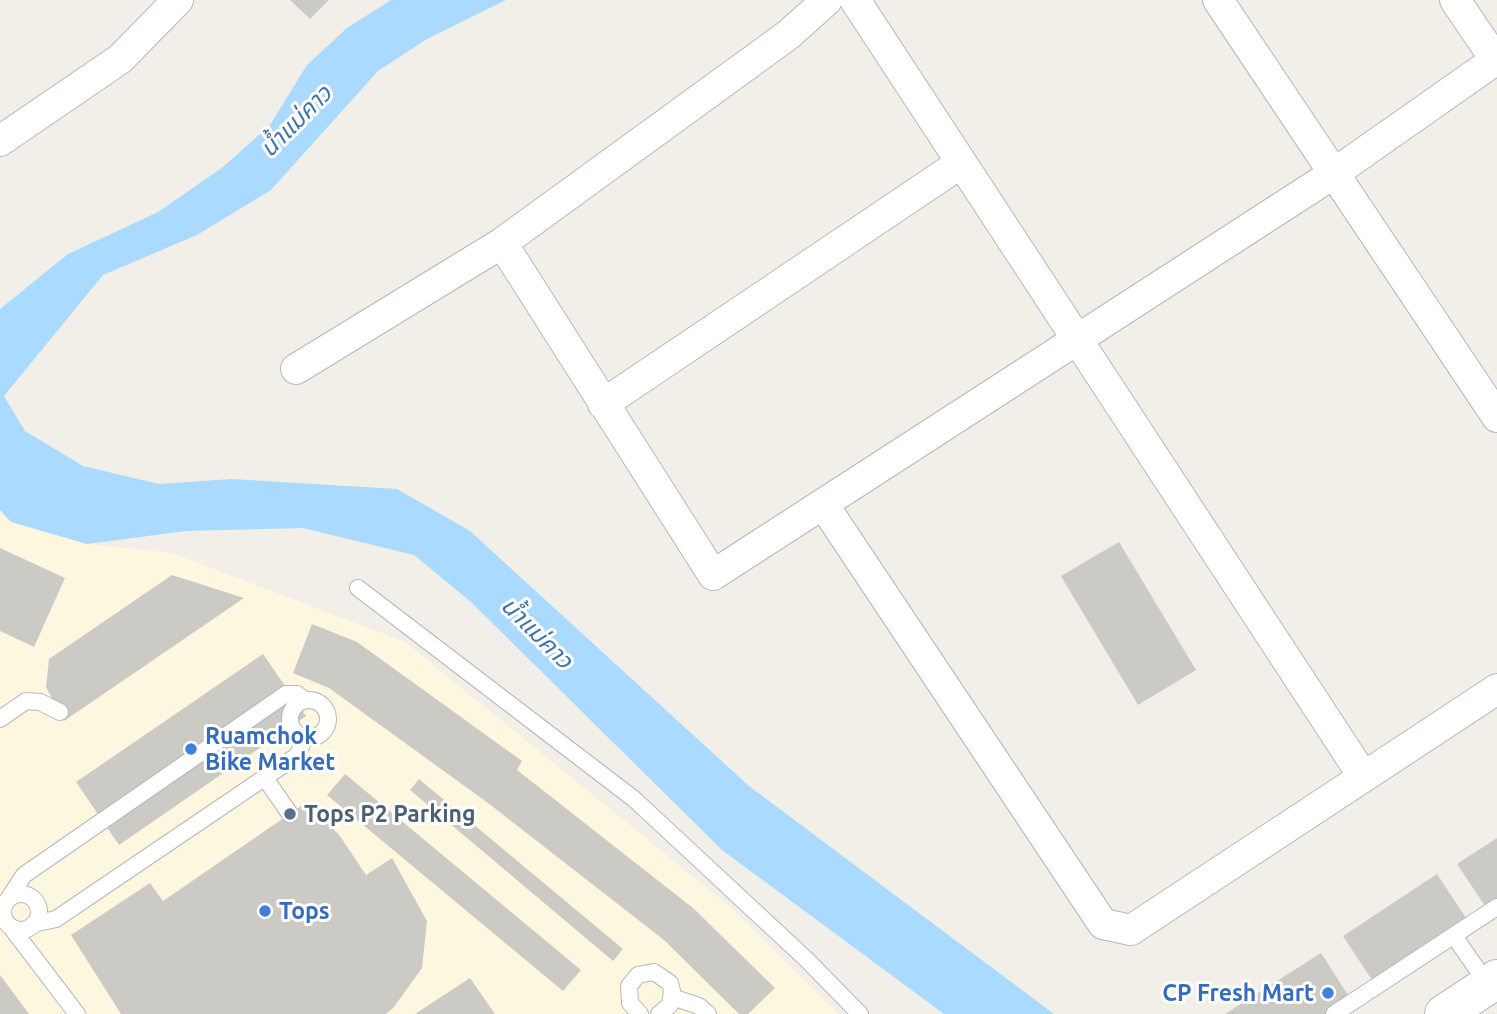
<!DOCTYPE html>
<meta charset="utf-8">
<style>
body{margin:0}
canvas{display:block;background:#f1efe8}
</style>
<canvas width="1497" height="1014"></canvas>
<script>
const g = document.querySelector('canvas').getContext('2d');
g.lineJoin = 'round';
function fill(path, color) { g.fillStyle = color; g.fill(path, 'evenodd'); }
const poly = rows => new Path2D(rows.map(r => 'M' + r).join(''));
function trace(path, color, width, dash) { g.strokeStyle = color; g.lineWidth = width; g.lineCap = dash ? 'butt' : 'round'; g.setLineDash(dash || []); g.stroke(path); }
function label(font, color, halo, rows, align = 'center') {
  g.font = font + ' Ubuntu,"Noto Sans Thai",sans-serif'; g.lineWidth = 6; g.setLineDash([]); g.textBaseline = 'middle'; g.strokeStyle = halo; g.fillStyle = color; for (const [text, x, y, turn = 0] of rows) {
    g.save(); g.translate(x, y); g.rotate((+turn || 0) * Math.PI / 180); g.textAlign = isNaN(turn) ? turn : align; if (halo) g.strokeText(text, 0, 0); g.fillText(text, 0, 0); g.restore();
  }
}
const commercial = poly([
 [0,510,11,522,87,544,172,553,405,642,729,906,839,1014,0,1014]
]);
const water = poly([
 [391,0,506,0,427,39,378,71,271,190,197,235,103,275,4,396,25,431,83,466,159,484,232,479,397,489,470,531,749,786,1054,1014,944,1014,722,850,471,602,414,555,303,528,186,531,87,544,11,522,0,510,0,309,68,254,158,212,223,167,270,125,307,65,347,28]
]);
const building = poly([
 [290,0,329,0,310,19],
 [1119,542,1196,670,1138,705,1061,576],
 [0,548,65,578,34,647,0,631],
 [172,575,244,598,64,721,46,687,49,659],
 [312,624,357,642,522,761,517,770,693,908,775,988,748,1014,739,1014,664,940,488,803,329,688,293,673],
 [263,654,306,716,119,845,76,782],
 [345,774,581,970,563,991,327,795],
 [419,779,623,949,613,961,410,790],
 [307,802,340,836,366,875,392,858,427,921,422,968,394,1007,386,1014,121,1014,71,935,150,883,163,901],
 [1497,838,1497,912,1491,915,1457,864],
 [1437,874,1470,924,1376,986,1343,936],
 [1321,953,1351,1000,1330,1014,1225,1014],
 [0,975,29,1014,0,1014],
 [470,978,495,1014,415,1014]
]);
const service = poly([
 [358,588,634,799,806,959,860,1014],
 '290 719a19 19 0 1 1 38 0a19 19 0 1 1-38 0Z',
 [0,719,26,701,40,702,60,712],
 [265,778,290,814],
 '3 912a18 18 0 1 1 36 0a18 18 0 1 1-36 0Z',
 [9,898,24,875,286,694,297,694,304,699],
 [33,924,56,919,298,755,304,738],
 [10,926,77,1014],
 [1454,936,1488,985],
 [672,997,699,1006,708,1014],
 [640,1014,630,1003,629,986,638,975,654,972,670,983,672,991,670,1005,659,1014],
 [1334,1014,1497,907]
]);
const minor = poly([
 [855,0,1363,776],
 [1218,0,1497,417],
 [1455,0,1497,62],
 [0,141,120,59,178,0],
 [502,243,713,575,1333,174,1497,59],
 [296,369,502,243,788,35,827,0],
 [603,404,961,163],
 [823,504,1103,924,1131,930,1497,689]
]);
const secondary = poly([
 [1444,1014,1497,979]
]);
const markers = [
 [191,749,7,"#3f7fe0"],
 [290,814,7,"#5c6f8a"],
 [265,911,7,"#3f7fe0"],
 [1328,993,7,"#3f7fe0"]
];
const shopNames = [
 ["Ruamchok",205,736],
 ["Bike Market",205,762],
 ["Tops",279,911],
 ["CP Fresh Mart",1314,993,"right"]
];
const serviceNames = [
 ["Tops P2 Parking",304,814]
];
const waterNames = [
 ["น้ำแม่คาว",296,121,-45],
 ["น้ำแม่คาว",537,633,45]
];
fill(commercial, '#fef7e0');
fill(water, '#aadaff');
fill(building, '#cccac5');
trace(service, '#b5b8bc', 18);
trace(minor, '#b5b8bc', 32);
trace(secondary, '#b6babf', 40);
trace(service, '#fff', 16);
trace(minor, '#fff', 30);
trace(secondary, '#fff', 38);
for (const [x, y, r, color] of markers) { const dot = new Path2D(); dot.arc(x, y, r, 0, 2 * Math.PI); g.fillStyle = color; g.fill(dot); trace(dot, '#fff', 2.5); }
label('bold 23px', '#366cbe', '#fff', shopNames, 'left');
label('bold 23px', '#4e5e75', '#fff', serviceNames, 'left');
label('italic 24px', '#4174aa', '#fff', waterNames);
</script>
